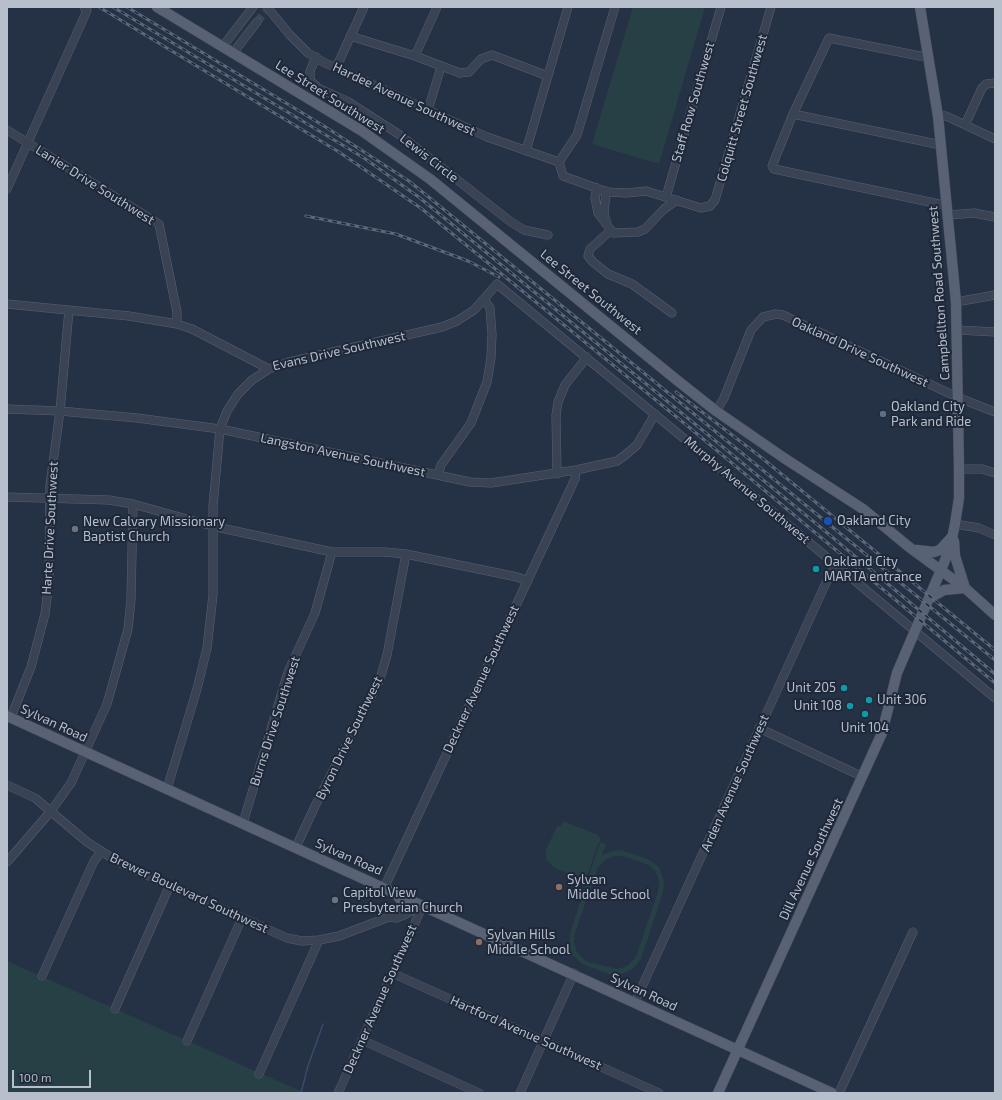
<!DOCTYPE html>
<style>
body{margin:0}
#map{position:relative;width:1002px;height:1100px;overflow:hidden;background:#253144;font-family:"Exo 2",sans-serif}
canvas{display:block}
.frame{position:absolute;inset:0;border:8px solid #b7bfcd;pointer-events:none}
.scale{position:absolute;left:12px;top:1070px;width:79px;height:18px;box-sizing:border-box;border:2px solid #b7bfcd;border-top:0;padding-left:5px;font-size:12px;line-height:14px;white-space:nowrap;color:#b7bfcd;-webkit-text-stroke:3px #1f2839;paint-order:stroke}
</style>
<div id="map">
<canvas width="1002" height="1100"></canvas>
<div class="frame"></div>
<div class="scale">100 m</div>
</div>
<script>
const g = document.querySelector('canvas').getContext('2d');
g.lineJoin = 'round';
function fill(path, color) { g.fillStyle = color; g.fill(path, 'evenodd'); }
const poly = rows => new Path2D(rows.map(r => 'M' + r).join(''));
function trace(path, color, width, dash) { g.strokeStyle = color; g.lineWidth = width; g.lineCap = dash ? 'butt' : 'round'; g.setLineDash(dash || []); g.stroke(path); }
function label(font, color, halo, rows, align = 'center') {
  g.font = font + ' "Exo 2",sans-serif'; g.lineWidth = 4; g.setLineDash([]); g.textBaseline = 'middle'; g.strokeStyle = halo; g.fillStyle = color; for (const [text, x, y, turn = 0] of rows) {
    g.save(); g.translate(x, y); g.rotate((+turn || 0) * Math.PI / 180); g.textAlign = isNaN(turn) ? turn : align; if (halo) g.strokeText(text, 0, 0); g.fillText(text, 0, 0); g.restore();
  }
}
const green = poly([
 [633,7,705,7,659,164,592,144],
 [563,821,598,835,601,840,598,844,585,882,553,867,546,859,546,850,557,826,561,826],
 [600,842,606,844,602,855,612,851,620,850,648,859,659,867,664,881,663,892,641,959,633,969,622,974,608,974,582,964,572,954,569,946,570,933],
 [614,856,623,856,649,865,656,872,659,882,658,892,636,957,627,966,617,969,586,961,577,952,574,942,575,933,598,867,605,860],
 [7,961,305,1093,7,1093]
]);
const stream = poly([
 [301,1093,308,1066,323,1024]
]);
const minorTunnel = poly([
 [257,22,265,12]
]);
const minor = poly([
 [267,7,290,35,308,53,323,62,487,137,559,162],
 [350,36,415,56,460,73,469,72,481,59,492,55,548,76],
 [223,46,253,7],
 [233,53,257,22],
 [415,56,437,7],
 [928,56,920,56,829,38,793,114,772,166,774,169,939,204,947,204],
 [316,57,310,71,310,80,318,88,347,101,400,135,511,222,524,230,548,235],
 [336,68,364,7],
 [428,110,441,67],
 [793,114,941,145],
 [938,116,946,116,995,139],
 [965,125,982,88,986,84,995,83],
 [7,130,159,224,177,312,177,324],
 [526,151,568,7],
 [559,162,563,176,607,192,627,193,646,191,701,208,710,206,715,200,771,7],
 [559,162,577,135,615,7],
 [597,188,595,198,598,213,613,233,638,232,645,229,664,209,677,200],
 [7,189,85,15,87,10,84,7],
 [606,191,604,214,607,224],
 [666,197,721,7],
 [948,215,974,213,995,217],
 [610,231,590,249,588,256,593,262,608,274,632,284,672,313],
 [956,302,995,295],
 [7,304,129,316,177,324,192,329,269,369,289,362,442,327,457,321,474,310,497,284,744,488,995,698],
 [958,330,995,332],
 [7,409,60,411,137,418,220,429,470,482,491,483,576,470,617,461,624,456,637,445,655,414],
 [716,411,724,398,751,330,763,317,776,314,783,315,959,398,995,412],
 [959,469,982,469,995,473],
 [557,474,556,415,558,402,565,385,587,357],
 [438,475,441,465,471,423,487,382,491,358,492,334,490,308,484,299],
 [7,497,109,500,133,504,212,526,332,552,384,552,406,554,517,577,528,581],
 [955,524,979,528,995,535],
 [11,717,31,667,45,614,49,580,50,485,60,411,69,310],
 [759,728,863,777],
 [7,785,35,798,87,842,120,863,287,938,302,941,319,940,339,936,389,917,392,913,409,906,419,905],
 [167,789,197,689,207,648,213,595,213,506,220,429,227,411,238,394,252,380,269,369],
 [243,823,288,672,315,613,332,552],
 [296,847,315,806,380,679,387,655,406,554],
 [7,862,51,811,71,783,107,704,128,629,131,600,133,504],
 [384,888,575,479,576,470],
 [389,917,396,918,404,915,423,905],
 [392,973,659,1093],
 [42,976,94,861,101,852],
 [635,1002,830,574,837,565],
 [115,1009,170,885],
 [362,1040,479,1093],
 [187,1041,242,918],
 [259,1074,319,940],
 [338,1093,423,905],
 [520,1093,574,973],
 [839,1093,913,932]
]);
const major = poly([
 [157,7,362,131,430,179,678,381,716,411,784,458,863,509,909,547,965,588,995,615],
 [954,541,955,556,965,588],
 [917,550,934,552,940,550,951,538],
 [930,598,944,590,965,588],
 [7,716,832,1093],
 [395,893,401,900,402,909],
 [718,1093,882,733,897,673,941,570,950,548,955,524,959,498,959,469,956,302,938,116,920,7]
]);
const rail = poly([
 [99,7,339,152,422,209,690,428,995,683],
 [113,7,364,158,420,198,819,526,995,674],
 [127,7,324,126,409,181,995,660],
 [306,216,396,234,468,261,499,277],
 [676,392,762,458,995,650]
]);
const markers = [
 [883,414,4,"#5c6f8a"],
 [828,521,5,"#1a4fb4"],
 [75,529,4,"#6b7280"],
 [816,569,4,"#0f9aa8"],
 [844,688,4,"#0f9aa8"],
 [869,700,4,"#0f9aa8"],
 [850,706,4,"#0f9aa8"],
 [865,714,4,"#0f9aa8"],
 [559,887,4,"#8d6e63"],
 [335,900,4,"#6b7280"],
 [479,942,4,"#8d6e63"]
];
const streetNames = [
 ["Lee Street Southwest",330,97,32],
 ["Hardee Avenue Southwest",404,99,25],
 ["Staff Row Southwest",693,102,-74],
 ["Colquitt Street Southwest",742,108,-74],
 ["Lewis Circle",429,158,38],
 ["Lanier Drive Southwest",95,185,32],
 ["Lee Street Southwest",591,292,39],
 ["Campbellton Road Southwest",939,293,-94],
 ["Evans Drive Southwest",339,351,-13],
 ["Oakland Drive Southwest",860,352,25],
 ["Langston Avenue Southwest",343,455,12],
 ["Murphy Avenue Southwest",747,490,40],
 ["Harte Drive Southwest",50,528,-87],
 ["Deckner Avenue Southwest",481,679,-65],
 ["Burns Drive Southwest",275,721,-72],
 ["Sylvan Road",54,723,25],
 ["Byron Drive Southwest",349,738,-64],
 ["Arden Avenue Southwest",735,783,-66],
 ["Sylvan Road",349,857,24],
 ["Dill Avenue Southwest",811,859,-65],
 ["Brewer Boulevard Southwest",189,893,25],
 ["Sylvan Road",644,992,25],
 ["Deckner Avenue Southwest",380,999,-66],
 ["Hartford Avenue Southwest",526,1033,24]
];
const poiNames = [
 ["Oakland City",891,407],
 ["Park and Ride",891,422],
 ["Oakland City",837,521],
 ["New Calvary Missionary",83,522],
 ["Baptist Church",83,537],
 ["Oakland City",824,562],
 ["MARTA entrance",824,577],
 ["Unit 205",836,688,"right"],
 ["Unit 306",877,700],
 ["Unit 108",842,706,"right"],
 ["Unit 104",865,728,"center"],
 ["Sylvan",567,880],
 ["Middle School",567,895],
 ["Capitol View",343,893],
 ["Presbyterian Church",343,908],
 ["Sylvan Hills",487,935],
 ["Middle School",487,950]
];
fill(green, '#274045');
trace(stream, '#384b6c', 1.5);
trace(minorTunnel, '#3b4659', 8, [8, 4]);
trace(minor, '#586171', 9);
trace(major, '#444c5d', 11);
trace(minor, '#3a4354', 8);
trace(major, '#586274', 10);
trace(rail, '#5c677b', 3);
trace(rail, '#1f2839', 1.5, [4.5]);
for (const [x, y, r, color] of markers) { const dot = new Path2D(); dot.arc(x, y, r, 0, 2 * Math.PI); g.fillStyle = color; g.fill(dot); trace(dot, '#1f2839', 1.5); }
label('13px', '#b7bfcd', '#1f2839', streetNames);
label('13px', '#b7bfcd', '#1f2839', poiNames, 'left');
</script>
